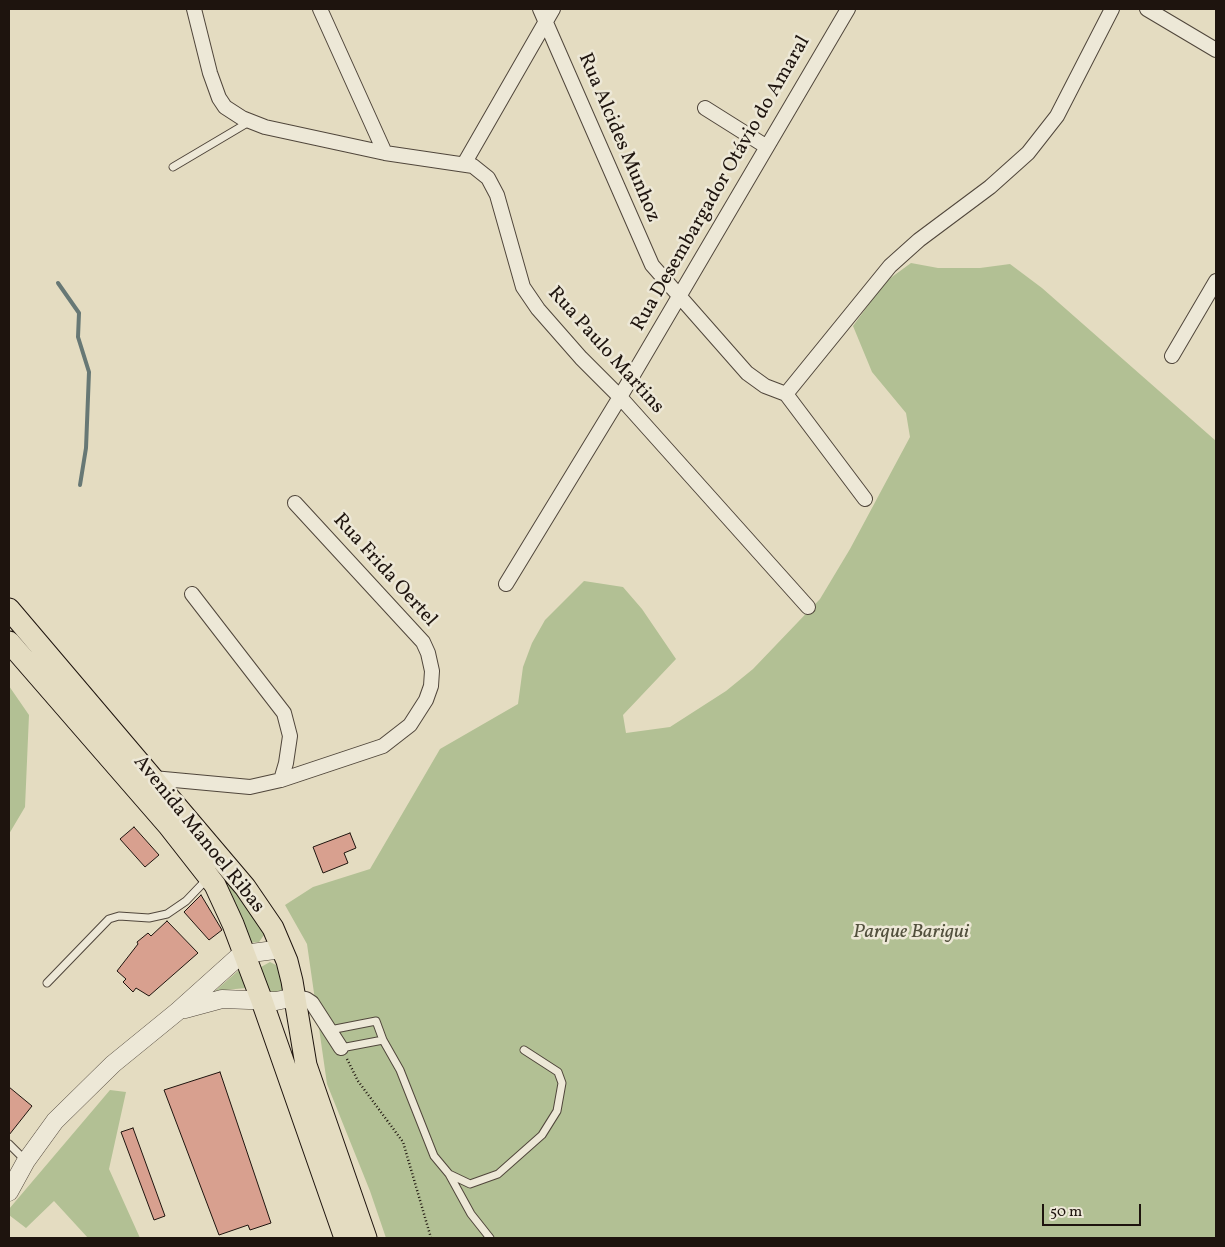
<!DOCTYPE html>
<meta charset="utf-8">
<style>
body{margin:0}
#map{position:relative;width:1225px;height:1247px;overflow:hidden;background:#e4dcc1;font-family:Vollkorn,serif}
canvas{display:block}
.frame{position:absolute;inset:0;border:10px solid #1e140e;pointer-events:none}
.scale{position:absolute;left:1042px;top:1204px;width:99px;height:22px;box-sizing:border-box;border:2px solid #1e140e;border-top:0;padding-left:6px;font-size:15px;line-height:18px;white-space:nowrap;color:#1e140e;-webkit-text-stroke:4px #ede8d7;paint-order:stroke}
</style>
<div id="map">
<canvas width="1225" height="1247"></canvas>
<div class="frame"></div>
<div class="scale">50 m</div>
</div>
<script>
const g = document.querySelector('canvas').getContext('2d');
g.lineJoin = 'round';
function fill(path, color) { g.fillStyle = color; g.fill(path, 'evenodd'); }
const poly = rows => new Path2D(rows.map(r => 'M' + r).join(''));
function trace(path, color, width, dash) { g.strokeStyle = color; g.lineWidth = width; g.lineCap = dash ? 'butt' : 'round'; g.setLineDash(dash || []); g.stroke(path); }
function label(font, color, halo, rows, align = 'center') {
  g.font = font + ' Vollkorn,serif'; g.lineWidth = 5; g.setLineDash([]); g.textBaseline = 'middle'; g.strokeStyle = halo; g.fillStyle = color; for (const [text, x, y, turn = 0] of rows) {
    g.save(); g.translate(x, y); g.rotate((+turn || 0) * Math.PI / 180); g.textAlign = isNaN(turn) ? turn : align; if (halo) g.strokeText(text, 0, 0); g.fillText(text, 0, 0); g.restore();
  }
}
const green = poly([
 [911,263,938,268,980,268,1010,264,1042,288,1216,441,1216,1238,386,1238,370,1191,327,1084,307,944,285,905,313,887,370,869,440,749,518,704,523,667,532,643,545,620,584,581,623,587,642,609,676,659,623,715,626,733,670,727,726,691,753,669,820,599,850,549,910,437,906,413,872,372,853,326,885,282],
 [9,686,29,715,25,807,9,834],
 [227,875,258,920,264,935,259,942,249,943,219,880],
 [270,962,276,965,283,979,283,992,269,993,261,967],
 [239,970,246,988,215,991],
 [110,1090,126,1092,109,1169,140,1238,88,1238,54,1201,26,1228,9,1215,9,1209]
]);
const stream = poly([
 [58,283,79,313,78,337,89,372,86,448,80,485]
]);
const building = poly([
 [134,827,159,855,145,867,120,839,134,827],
 [350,833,356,848,344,853,348,863,323,873,313,847,350,833],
 [201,895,222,930,209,940,184,912,201,895],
 [167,921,198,953,149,996,136,988,133,992,123,982,126,979,117,971,138,944,137,942,148,933,151,936,167,921],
 [220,1072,271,1223,250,1230,248,1225,219,1235,164,1090,220,1072],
 [9,1087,32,1106,9,1135,9,1087],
 [133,1128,165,1216,154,1220,121,1132,133,1128]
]);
const path = poly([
 [347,1059,358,1081,403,1142,431,1238]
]);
const service = poly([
 [173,167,249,122],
 [47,983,109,919,119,916,149,918,167,914,186,901,207,879],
 [330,1030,376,1021,383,1040,400,1070,434,1156,449,1174,470,1184,498,1174,542,1135,557,1111,562,1083,558,1072,524,1050],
 [341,1048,383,1040],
 [9,1144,26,1161],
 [449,1174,471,1214,490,1238]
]);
const minor = poly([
 [194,9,210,73,219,98,225,107,242,118,265,127,385,153,473,166,488,178,497,195,523,287,538,309,581,358,620,397,808,607],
 [320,9,385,153],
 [540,9,652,265,747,373,765,386,786,394,865,499],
 [1147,9,1216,50],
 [705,108,767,147],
 [464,164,553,9],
 [1172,356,1216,281],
 [786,394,890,266,919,240,990,187,1028,153,1057,116,1112,9],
 [506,584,620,397,848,9],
 [192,594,284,713,290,736,286,763,281,780],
 [153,778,250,787,281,780,383,746,410,725,426,700,431,686,432,671,428,653,423,642,295,503],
 [296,997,306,999,312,1003,341,1048]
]);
const tertiary = poly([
 [185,1009,222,999,276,1001,296,997],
 [9,1192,26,1161,55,1121,113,1064,178,1011,237,958,244,954,282,949]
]);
const primary = poly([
 [9,609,245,887,273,928,287,961,292,981,306,1065,366,1238],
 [9,642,168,825,215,885,233,924,262,1001,345,1238]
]);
const streetNames = [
 ["Rua Alcides Munhoz",618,138,67],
 ["Rua Desembargador Otávio do Amaral",722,184,-60],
 ["Rua Paulo Martins",605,351,48],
 ["Rua Frida Oertel",384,571,48],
 ["Avenida Manoel Ribas",198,835,51]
];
const parkNames = [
 ["Parque Barigui",911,933]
];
fill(green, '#b2c094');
trace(stream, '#677875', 4);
fill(building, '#d8a08f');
trace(building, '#1e140e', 1);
trace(service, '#50463b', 9);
trace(minor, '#50463b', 16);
trace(tertiary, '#50463b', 19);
trace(primary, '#1e140e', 23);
trace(path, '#1e140e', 2.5, [1, 2.5]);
trace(service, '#ede8d7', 7);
trace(minor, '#ede8d7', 14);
trace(tertiary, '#ede8d7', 18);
trace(primary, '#e4dcc1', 21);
label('20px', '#1e140e', '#ede8d7', streetNames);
label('italic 20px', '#52503d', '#ede8d7', parkNames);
</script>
